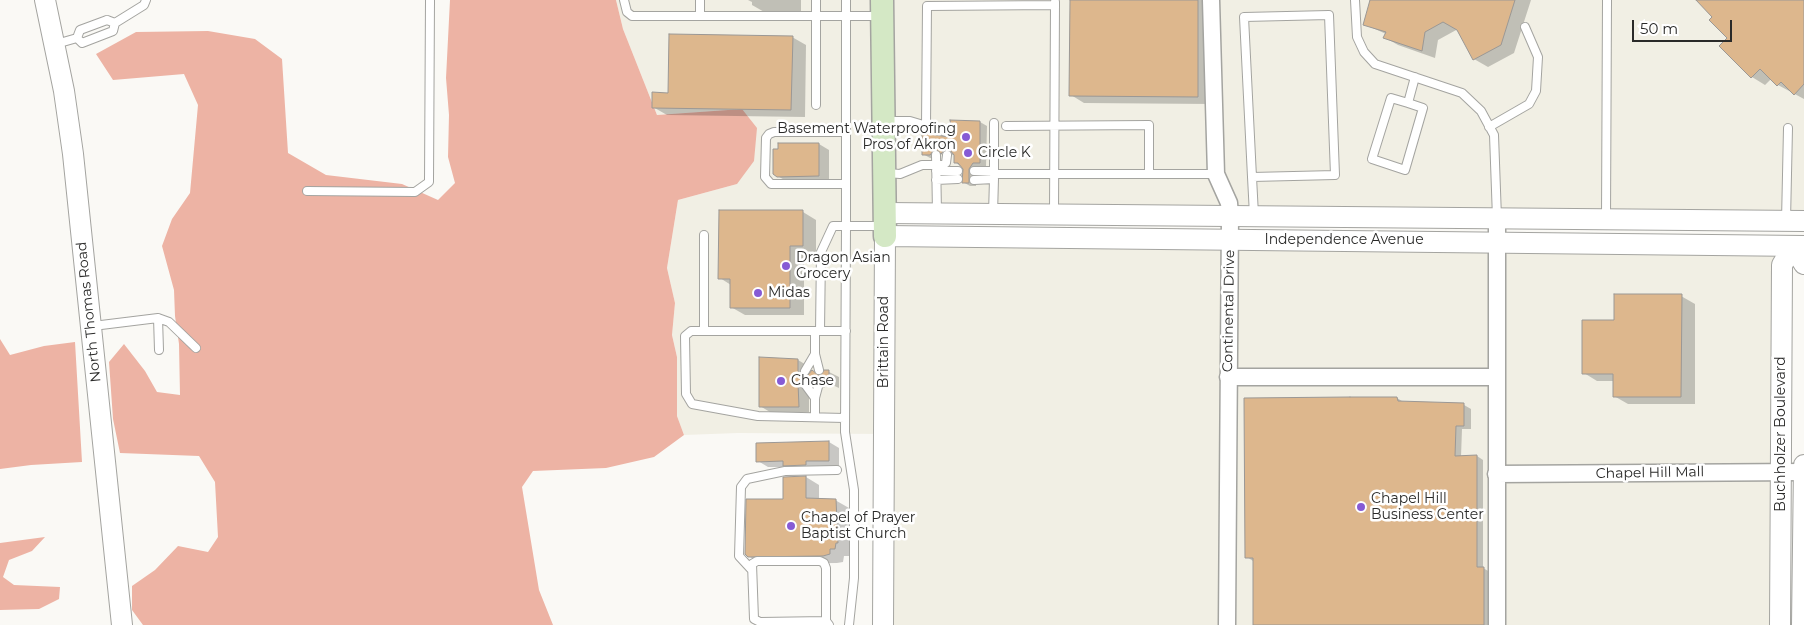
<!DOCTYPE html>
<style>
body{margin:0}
#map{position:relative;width:1804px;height:625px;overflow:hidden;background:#faf9f5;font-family:Montserrat,sans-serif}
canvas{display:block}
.scale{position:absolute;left:1632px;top:20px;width:100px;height:22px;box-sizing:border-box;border:2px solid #2a2a29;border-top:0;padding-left:6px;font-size:15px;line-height:18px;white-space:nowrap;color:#2a2a29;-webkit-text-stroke:4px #fff;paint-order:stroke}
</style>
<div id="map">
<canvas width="1804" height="625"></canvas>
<div class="scale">50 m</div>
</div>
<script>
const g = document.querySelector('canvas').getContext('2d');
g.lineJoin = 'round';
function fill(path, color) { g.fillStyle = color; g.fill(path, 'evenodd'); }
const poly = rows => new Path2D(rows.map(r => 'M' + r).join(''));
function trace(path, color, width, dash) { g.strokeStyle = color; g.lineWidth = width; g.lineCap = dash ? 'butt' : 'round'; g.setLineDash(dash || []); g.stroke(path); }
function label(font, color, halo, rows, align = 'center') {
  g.font = font + ' Montserrat,sans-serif'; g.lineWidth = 5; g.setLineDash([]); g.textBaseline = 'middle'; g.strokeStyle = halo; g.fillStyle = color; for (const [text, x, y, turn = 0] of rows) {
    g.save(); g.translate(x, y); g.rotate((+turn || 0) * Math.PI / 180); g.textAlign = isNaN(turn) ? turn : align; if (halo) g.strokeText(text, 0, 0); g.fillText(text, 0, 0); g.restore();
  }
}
const built = poly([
 [616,0,1804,0,1804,221,885,213,885,236,1793,246,1782,265,1780,625,883,625,884,434,738,433,684,435,677,416,677,357,672,335,675,303,667,268,678,200,737,184,742,109,657,115,623,29]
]);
const forest = poly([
 [450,0,616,0,623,29,657,115,742,109,757,128,754,161,737,184,678,200,667,268,675,303,672,335,677,357,677,416,684,435,654,457,606,468,533,471,522,487,539,590,553,625,143,625,132,610,132,586,155,570,178,546,208,552,218,537,215,482,199,456,120,453,113,419,109,362,124,344,145,371,157,392,180,395,179,344,175,316,174,290,162,246,172,219,190,193,198,105,184,74,113,80,96,54,136,32,208,31,255,39,282,59,288,153,326,175,402,184,438,200,455,183,448,157,449,115,446,78],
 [0,339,10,355,44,346,75,342,82,462,31,465,0,469],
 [45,537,32,551,9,560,3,577,14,585,60,587,59,599,39,609,0,610,0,543]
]);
const shadow = poly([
 [748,0,801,0,801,13,766,13,752,5,752,2],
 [1071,0,1212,0,1211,104,1084,103,1071,95],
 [1371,0,1531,0,1514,53,1488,67,1474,59,1458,29,1438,40,1435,58,1398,45,1384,37,1386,34,1364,24],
 [1707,0,1804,0,1804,99,1778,85,1772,78,1765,85,1752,77,1714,17],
 [792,37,806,45,805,117,667,115,653,107,670,94],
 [980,122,987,126,986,167,981,167,976,173,976,186,970,186,963,182,965,170,955,162,956,153,949,157,943,153,938,158,930,158,923,154],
 [819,144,829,150,829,182,788,182,774,174],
 [803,212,816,220,816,253,804,253,804,315,745,315,731,307,731,285,720,278],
 [1681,296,1695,304,1695,404,1628,404,1614,396,1614,381,1597,381,1584,373,1615,321],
 [798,360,808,366,808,375,820,377,829,372,839,377,839,388,828,383,824,388,816,383,809,386,809,412,770,412,760,406],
 [1397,398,1405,403,1464,405,1471,409,1471,429,1462,429,1461,457,1477,456,1483,460,1483,568,1490,572,1490,625,1254,625,1253,561,1247,557],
 [829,442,839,448,839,466,816,466,816,470,795,471,788,467,768,467,758,461],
 [806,477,819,485,819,500,835,500,849,508,851,550,849,550,849,556,844,556,843,562,837,563,763,564,748,556,785,500]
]);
const building = poly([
 [1070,0,1198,0,1198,97,1069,96,1070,0],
 [1370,0,1515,0,1501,45,1473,60,1457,30,1443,22,1425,32,1422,51,1383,38,1386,32,1363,25,1370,0],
 [1696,0,1804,0,1804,84,1794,95,1781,82,1777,86,1760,69,1751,78,1719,46,1727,38,1709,20,1712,17,1696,0],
 [669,34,793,36,791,110,652,108,652,92,668,93,669,34],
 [950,120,980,121,980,163,973,163,969,169,969,183,962,183,963,169,958,163,954,163,954,155,950,150,944,150,941,154,935,149,930,155,922,155,922,133,949,137,952,133,950,120],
 [778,143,819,143,819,176,777,177,773,174,773,149,778,149,778,143],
 [719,210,803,210,803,246,790,246,790,308,730,308,730,279,718,279,719,210],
 [1614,294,1682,294,1681,397,1613,397,1613,374,1582,374,1582,320,1614,320,1614,294],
 [759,357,798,359,798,371,802,376,807,376,812,370,820,376,824,370,829,370,829,383,824,383,823,379,818,378,811,383,803,378,798,383,799,407,759,407,759,357],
 [1350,397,1397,397,1398,401,1464,403,1464,426,1456,426,1455,456,1477,455,1477,567,1484,567,1484,625,1253,625,1253,558,1245,558,1244,398,1350,397],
 [829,441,829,461,806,461,806,465,783,466,783,461,756,462,756,443,829,441],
 [806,476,806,498,836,499,838,543,836,543,835,549,830,549,830,554,823,556,748,557,745,554,746,499,783,499,783,477,806,476]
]);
const service = poly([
 [624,0,627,12,632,16,846,16,846,0],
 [1355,0,1357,37,1364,52,1375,64,1462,93,1481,111,1494,135,1497,218],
 [700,16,700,0],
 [881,16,846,16,846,226,882,226],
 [107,20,115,23,113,31,82,43,77,38,80,30,107,20],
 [115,23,144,5,146,0],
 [56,44,77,38],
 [1408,103,1423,108,1405,170,1372,159,1391,98,1408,103,1415,77],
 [816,105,816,0],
 [885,121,910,121,947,132],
 [926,126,927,6,1055,5],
 [1006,126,1149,125,1149,174],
 [1489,127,1529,104,1536,91,1538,57,1525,27],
 [936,155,937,213],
 [936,171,958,171],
 [974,171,994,171,994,174],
 [994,171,994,123],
 [887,173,900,174,922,165,943,165,946,163,947,155],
 [994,174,1216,174],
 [1252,177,1335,175,1329,15,1244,17,1252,177,1254,215],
 [936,180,958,179],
 [974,180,994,179,993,214],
 [846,184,771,184,765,177,766,138,769,134,774,132,846,132],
 [307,191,415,192,429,182,430,0],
 [1054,213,1055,2],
 [1606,218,1607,0],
 [1786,221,1788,128],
 [704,235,704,331,846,331],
 [158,318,169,322,196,348],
 [93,326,158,318,159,350],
 [704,331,691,331,685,336,686,394,692,404,758,416,845,418],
 [815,331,815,354,819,370],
 [820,331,821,252,833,226,846,226,845,432,854,490,854,578,849,625],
 [805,371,815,354],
 [804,383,815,398],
 [815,417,815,398,819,383],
 [751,569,739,556,741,487,747,479,785,471,837,470],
 [826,621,760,622,754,619,752,564,757,561,820,561,824,563,826,568,826,621,829,625]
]);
const minor = poly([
 [1211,0,1216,174,1229,203,1230,215,1227,625],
 [1228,377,1497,377,1497,625],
 [1497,377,1497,218],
 [1496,474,1804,472]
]);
const tertiary = poly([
 [45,0,64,91,73,154,122,625],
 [885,213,1804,221],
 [883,625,885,236,1804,246],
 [1780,625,1782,265,1793,246,1804,264],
 [1802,625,1804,465]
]);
const secondary = poly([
 [882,0,885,236]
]);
const markers = [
 [966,137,5,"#865bd5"],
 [968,153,5,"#865bd5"],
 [786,266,5,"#865bd5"],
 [758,293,5,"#865bd5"],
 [781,381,5,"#865bd5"],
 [1361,507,5,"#865bd5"],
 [791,526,5,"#865bd5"]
];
const poiNames = [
 ["Basement Waterproofing",956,129,"right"],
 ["Pros of Akron",956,145,"right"],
 ["Circle K",978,153],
 ["Dragon Asian",796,258],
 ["Grocery",796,274],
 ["Midas",768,293],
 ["Chase",791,381],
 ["Chapel Hill",1371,499],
 ["Business Center",1371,515],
 ["Chapel of Prayer",801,518],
 ["Baptist Church",801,534]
];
const streetNames = [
 ["Independence Avenue",1344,240],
 ["Continental Drive",1229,311,-89],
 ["North Thomas Road",89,312,-96],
 ["Brittain Road",884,342,-90],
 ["Buchholzer Boulevard",1781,434,-90],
 ["Chapel Hill Mall",1650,473,-1]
];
fill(built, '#f1efe4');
fill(forest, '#edb3a4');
fill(shadow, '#0003');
fill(building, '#ddb78d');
trace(building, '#9b9895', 1);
trace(service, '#a4a4a0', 10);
trace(minor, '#a4a4a0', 19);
trace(tertiary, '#a4a4a0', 22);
trace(secondary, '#a4a4a0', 25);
trace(service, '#fff', 8);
trace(minor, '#fff', 16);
trace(tertiary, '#fff', 20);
trace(secondary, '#d4e8c5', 22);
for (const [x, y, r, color] of markers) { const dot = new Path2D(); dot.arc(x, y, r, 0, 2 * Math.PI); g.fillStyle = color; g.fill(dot); trace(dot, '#fff', 2); }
label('14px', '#2a2a29', '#fff', poiNames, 'left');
label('14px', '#2a2a29', '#fff', streetNames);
</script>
